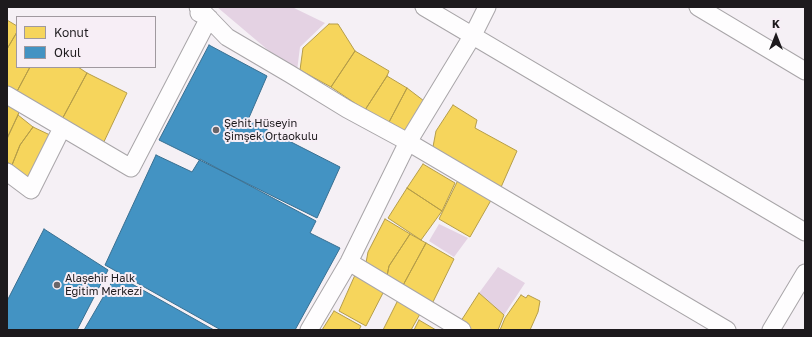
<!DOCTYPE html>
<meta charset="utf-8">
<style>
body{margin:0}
#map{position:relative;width:812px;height:337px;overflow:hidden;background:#f5f0f5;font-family:"Golos Text",sans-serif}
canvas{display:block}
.frame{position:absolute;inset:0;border:8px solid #1d1a1d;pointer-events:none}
.legend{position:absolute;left:16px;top:16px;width:140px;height:52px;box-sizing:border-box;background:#f7eef6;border:1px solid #a0999f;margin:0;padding:5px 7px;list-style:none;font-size:12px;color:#1d1a1d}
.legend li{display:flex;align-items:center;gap:8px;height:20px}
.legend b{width:20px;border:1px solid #a0999f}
.north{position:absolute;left:756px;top:16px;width:40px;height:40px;-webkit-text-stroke:3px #f7eef6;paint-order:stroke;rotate:0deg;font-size:11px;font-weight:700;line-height:16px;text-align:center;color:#1d1a1d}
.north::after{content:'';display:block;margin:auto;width:14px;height:18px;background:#1d1a1d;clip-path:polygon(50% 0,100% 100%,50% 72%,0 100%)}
</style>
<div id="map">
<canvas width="812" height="337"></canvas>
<div class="frame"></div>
<ul class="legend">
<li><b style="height:11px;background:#f6d55c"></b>Konut</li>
<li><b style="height:11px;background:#4393c3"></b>Okul</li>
</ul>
<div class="north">K</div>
</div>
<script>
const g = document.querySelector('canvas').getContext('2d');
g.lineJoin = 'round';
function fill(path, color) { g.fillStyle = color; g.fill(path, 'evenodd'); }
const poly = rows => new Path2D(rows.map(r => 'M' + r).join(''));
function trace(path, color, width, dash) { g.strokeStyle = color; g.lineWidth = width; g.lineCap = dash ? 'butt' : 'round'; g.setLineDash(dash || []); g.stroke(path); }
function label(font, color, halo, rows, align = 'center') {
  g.font = font + ' "Golos Text",sans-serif'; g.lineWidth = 4; g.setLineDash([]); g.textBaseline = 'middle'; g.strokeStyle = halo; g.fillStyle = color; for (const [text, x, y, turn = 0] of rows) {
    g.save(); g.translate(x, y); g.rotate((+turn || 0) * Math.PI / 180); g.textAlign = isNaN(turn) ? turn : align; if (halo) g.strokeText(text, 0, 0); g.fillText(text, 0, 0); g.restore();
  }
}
const green = poly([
 [217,7,292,7,325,23,300,47,297,71,275,56],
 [439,224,468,238,454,257,429,241],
 [498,267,525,283,504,315,479,293]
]);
const homes = poly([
 [7,20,17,26,17,32,7,49,7,20],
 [329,24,338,24,355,51,331,87,300,70,303,48,329,24],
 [17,32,17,67,30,67,14,97,7,92,7,49,17,32],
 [355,51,389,71,387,76,365,110,331,87,355,51],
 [30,67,78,67,87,73,60,123,14,97,30,67],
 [87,73,127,93,101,148,60,123,87,73],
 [387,76,407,88,388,124,365,110,387,76],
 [407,88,428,104,408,139,388,124,407,88],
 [7,99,21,106,18,115,7,139,7,99],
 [453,105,477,120,475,128,517,151,498,194,432,152,436,131,453,105],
 [18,115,33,127,20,145,12,165,7,162,7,138,18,115],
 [33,127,50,135,28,179,12,165,20,145,33,127],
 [423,164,455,183,442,211,407,188,423,164],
 [460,176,494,195,470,237,439,219,460,176],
 [407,188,442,211,421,240,388,218,407,188],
 [385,219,410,234,389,266,386,281,365,268,368,252,385,219],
 [410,234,426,243,401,289,386,281,389,266,410,234],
 [426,243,454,259,431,306,401,289,426,243],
 [355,275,384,291,366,326,339,311,355,275],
 [479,293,504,315,498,330,468,330,459,324,479,293],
 [521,295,526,298,528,295,540,301,538,312,530,330,500,330,505,318,521,295],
 [399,298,420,314,411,330,383,330,399,298],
 [334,311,361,326,359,330,322,330,334,311],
 [419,320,436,330,414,330,419,320]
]);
const schools = poly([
 [209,45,267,76,248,120,340,167,317,218,159,140,209,45],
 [156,155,192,172,200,159,316,221,310,233,340,248,295,330,221,330,105,265,156,155],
 [44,229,108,270,77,330,7,330,7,301,44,229],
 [116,275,214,330,84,330,116,275]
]);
const minor = poly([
 [198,7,227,37,290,74,347,109,408,142,727,330],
 [424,7,805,232],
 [698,7,805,71],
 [7,95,131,168,209,18,199,13],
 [7,172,31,190,62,128],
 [349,262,462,330],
 [309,330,349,262,408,142,473,35,487,7],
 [771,330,805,273]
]);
const markers = [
 [216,130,4,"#696569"],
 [57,285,4,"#696569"]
];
const poiNames = [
 ["Şehit Hüseyin",224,124],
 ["Şimşek Ortaokulu",224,137],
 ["Alaşehir Halk",65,279],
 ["Eğitim Merkezi",65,292]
];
fill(green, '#e4d2e3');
fill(homes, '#f6d55c');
trace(homes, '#b59d49', 1);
fill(schools, '#4393c3');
trace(schools, '#386f91', 1);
trace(minor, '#a8a5a8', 19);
trace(minor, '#fefdfe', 17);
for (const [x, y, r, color] of markers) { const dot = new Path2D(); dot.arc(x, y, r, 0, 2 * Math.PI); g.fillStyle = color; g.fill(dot); trace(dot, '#f7eef6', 1.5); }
label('11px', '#1d1a1d', '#f7eef6', poiNames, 'left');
</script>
